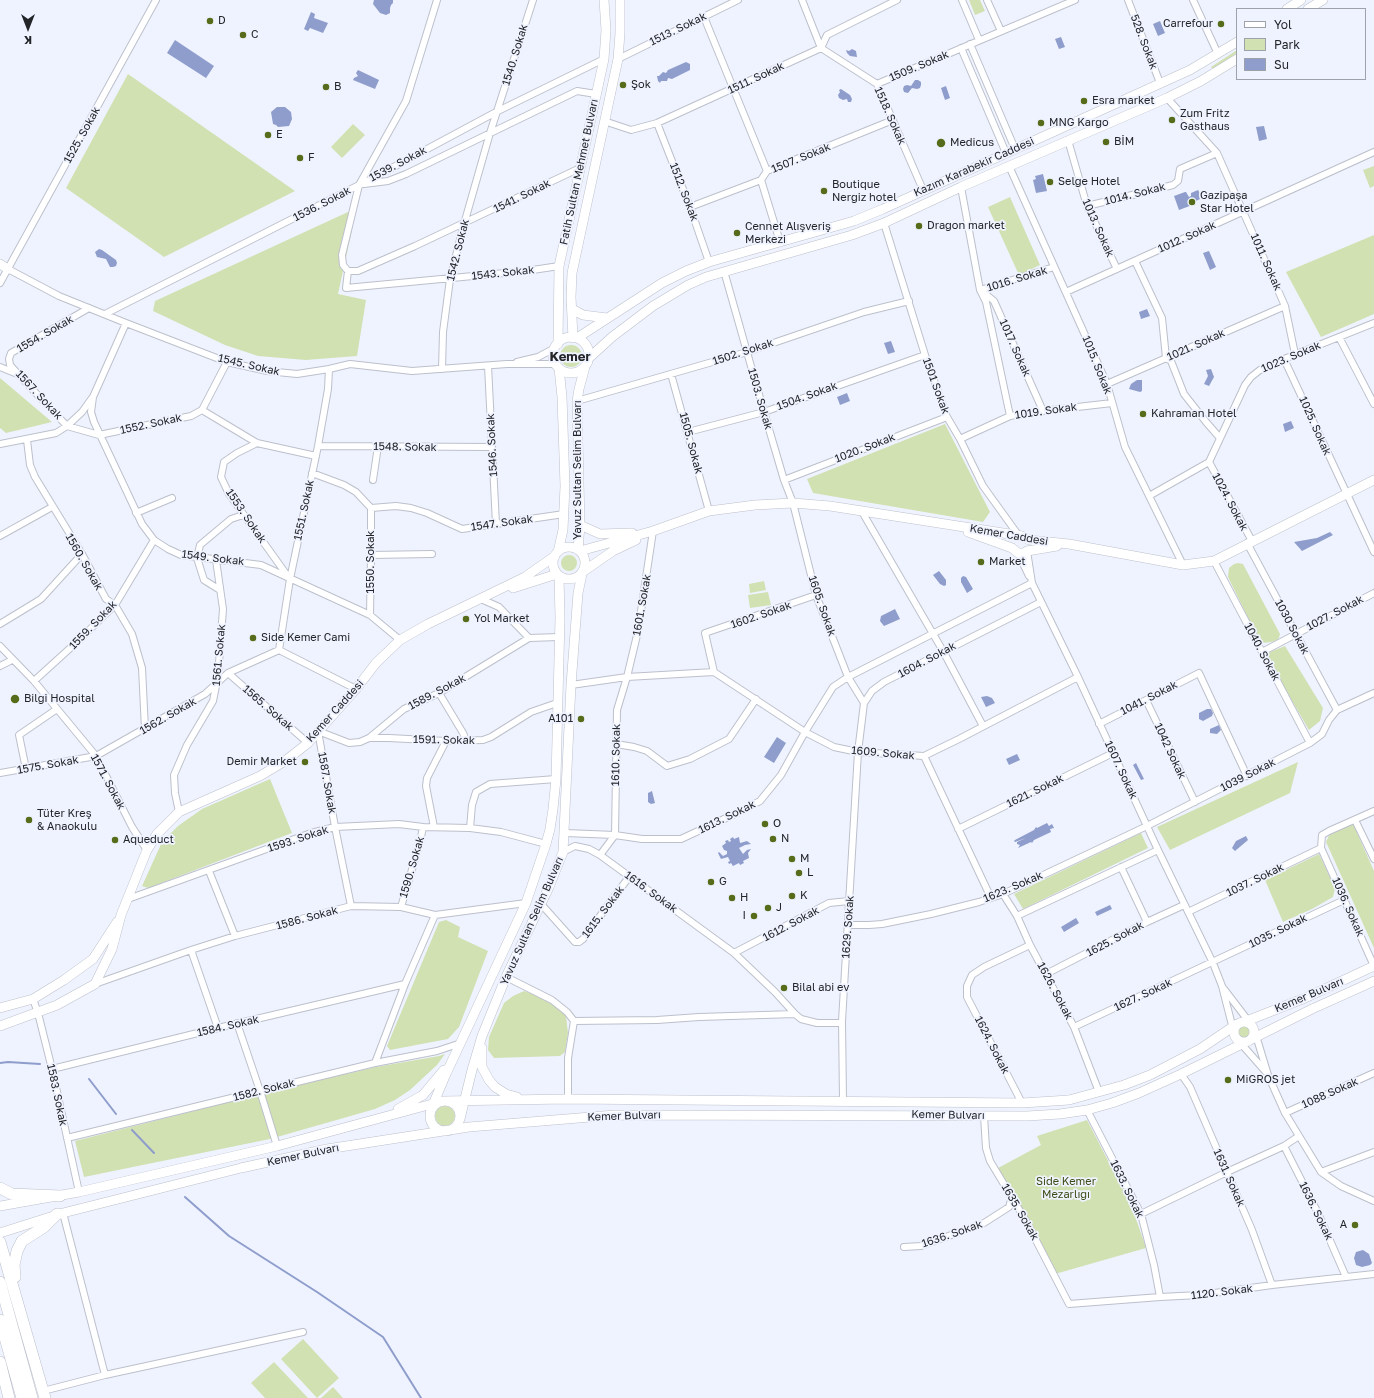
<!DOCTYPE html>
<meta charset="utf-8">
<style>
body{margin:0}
#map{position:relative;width:1374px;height:1398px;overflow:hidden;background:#eff3ff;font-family:"Golos Text",sans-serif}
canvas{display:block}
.legend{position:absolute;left:1236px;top:8px;width:130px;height:72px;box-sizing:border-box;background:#eff3ff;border:1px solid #9da1a9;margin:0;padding:5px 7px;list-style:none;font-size:12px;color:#232529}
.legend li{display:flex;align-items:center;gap:8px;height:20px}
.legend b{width:20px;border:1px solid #9da1a9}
.north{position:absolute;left:8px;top:8px;width:40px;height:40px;-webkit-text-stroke:3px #eff3ff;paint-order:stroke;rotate:180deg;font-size:11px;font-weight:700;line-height:16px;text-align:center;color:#232529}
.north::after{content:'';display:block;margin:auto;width:14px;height:18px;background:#232529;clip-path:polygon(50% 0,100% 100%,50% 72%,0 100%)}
</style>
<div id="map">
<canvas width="1374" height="1398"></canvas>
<ul class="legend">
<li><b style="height:5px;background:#fff"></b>Yol</li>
<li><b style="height:11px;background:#d1e1b2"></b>Park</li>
<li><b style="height:11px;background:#8e9dcb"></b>Su</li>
</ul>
<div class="north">K</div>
</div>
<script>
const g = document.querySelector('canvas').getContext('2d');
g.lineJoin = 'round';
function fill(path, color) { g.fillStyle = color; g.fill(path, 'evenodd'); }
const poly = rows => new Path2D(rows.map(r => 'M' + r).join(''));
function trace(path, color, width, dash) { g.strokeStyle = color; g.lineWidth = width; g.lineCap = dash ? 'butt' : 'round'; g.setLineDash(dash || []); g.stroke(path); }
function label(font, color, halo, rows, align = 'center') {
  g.font = font + ' "Golos Text",sans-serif'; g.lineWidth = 3.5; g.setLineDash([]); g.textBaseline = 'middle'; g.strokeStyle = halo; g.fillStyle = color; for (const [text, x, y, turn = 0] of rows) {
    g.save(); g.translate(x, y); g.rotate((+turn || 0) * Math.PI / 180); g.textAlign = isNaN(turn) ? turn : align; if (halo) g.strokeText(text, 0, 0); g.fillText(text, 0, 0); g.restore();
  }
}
const green = poly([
 [969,0,980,0,985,11,975,15],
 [1237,50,1237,53,1213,69,1211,67],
 [128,74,295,191,164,257,66,188],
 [353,124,365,135,342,158,331,147],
 [1374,166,1374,186,1370,188,1363,170],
 [1010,197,1040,265,1019,275,988,207],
 [348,212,352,230,338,294,366,300,357,356,306,360,258,356,225,345,153,311,155,301],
 [1374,235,1374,314,1321,337,1286,272],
 '560 356a11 11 0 1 1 22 0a11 11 0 1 1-22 0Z',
 [0,378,52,422,6,433,0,428],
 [945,424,990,512,983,522,813,493,807,479],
 '561 563a8 8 0 1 1 16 0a8 8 0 1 1-16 0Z',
 [1238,563,1243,564,1280,634,1279,638,1277,640,1271,642,1262,643,1258,638,1228,577,1229,568,1234,564],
 [764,581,766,590,750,593,749,584],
 [768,592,771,605,750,608,748,595],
 [1285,646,1323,708,1320,721,1309,730,1267,658,1268,654,1270,652],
 [1298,762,1290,793,1170,850,1157,827],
 [270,779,292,833,148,888,142,886,162,842,178,826,202,809],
 [1353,824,1374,871,1374,948,1326,842,1330,833],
 [1141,833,1148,848,1023,909,1014,894],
 [1319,854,1335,888,1333,897,1312,909,1283,922,1265,880],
 [446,920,460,927,458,937,488,951,459,1027,448,1039,390,1050,387,1046,439,922],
 [524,991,547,999,566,1016,568,1033,565,1052,560,1056,494,1058,488,1050,489,1037,504,1003,513,996],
 '1238.5 1032a5.5 5.5 0 1 1 11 0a5.5 5.5 0 1 1-11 0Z',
 [445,1054,437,1065,410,1090,395,1100,375,1109,270,1139,84,1177,75,1141,261,1094,376,1067,439,1056],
 '435 1116a10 10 0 1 1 20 0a10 10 0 1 1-20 0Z',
 [1087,1120,1132,1207,1146,1248,1055,1274,998,1168,1041,1145,1037,1136],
 [303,1339,339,1378,317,1398,281,1359],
 [274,1362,308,1398,265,1398,251,1383],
 [333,1387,343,1398,321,1398]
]);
const water = poly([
 [374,0,393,0,393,3,391,5,390,8,390,13,386,15,380,13,373,4],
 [311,12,315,14,314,18,328,23,323,33,310,28,308,31,304,29],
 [1160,21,1165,33,1158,36,1153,24],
 [1061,37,1065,47,1059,49,1055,39],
 [175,40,214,66,206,78,167,53],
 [852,49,856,51,857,57,850,56,847,53,846,50,849,51],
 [686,62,690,64,690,70,672,79,668,78,667,81,661,81,660,83,658,81,657,76,659,76,663,72,666,73,668,70],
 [358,70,379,80,375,89,353,80,354,78,358,76,356,73],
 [915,80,918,80,921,82,921,85,920,88,917,89,912,88,908,93,904,92,903,89,904,86,907,85,911,86],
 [946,86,950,98,945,100,941,88],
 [841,89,850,95,852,99,851,102,848,102,847,99,843,100,839,98,838,95,840,92,839,90],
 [277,107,285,107,291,112,292,119,289,126,278,127,276,125,273,124,271,112],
 [1264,126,1267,139,1259,141,1256,127],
 [1043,174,1047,191,1036,193,1033,180,1036,179,1035,176],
 [1198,190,1202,197,1202,198,1196,201,1195,204,1179,210,1174,196,1185,192,1186,192,1189,197,1191,196,1191,193],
 [99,249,102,250,116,260,117,263,116,266,113,267,110,267,106,259,97,257,95,252],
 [1209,251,1216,267,1210,270,1203,253],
 [1147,309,1150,316,1141,319,1139,312],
 [891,341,895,352,888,354,884,343],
 [1211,369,1214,377,1209,386,1204,384,1208,376,1206,370],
 [1137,380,1142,380,1142,391,1140,392,1129,389,1131,384],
 [847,393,850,401,840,405,837,397],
 [1291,421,1294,428,1285,432,1283,424],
 [1330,532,1333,535,1302,551,1294,542,1317,538],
 [939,571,946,580,946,585,944,586,940,584,933,575],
 [963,576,966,577,973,589,967,593,961,582,961,578],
 [895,609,900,619,884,626,880,621,881,616],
 [987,696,992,698,995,703,986,707,981,697],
 [1207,709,1211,709,1213,713,1212,716,1203,721,1199,719,1199,713],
 [1219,725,1221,730,1217,734,1210,733,1210,729],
 [777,737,786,743,774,763,764,757],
 [1017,754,1020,760,1009,765,1006,759],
 [1136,763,1144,779,1141,780,1133,765],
 [652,791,655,803,651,804,648,802,648,793],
 [1047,823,1049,826,1052,824,1054,828,1050,829,1051,832,1034,840,1032,843,1031,842,1018,848,1020,845,1017,844,1017,842,1026,838,1015,842,1014,841,1015,840,1034,830,1036,827,1037,828],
 [1246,836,1248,840,1235,851,1232,848,1236,841],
 [733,837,734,839,739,837,740,843,747,841,751,844,745,845,739,848,743,854,747,850,751,849,748,853,749,858,743,861,744,863,740,865,739,863,733,866,731,863,729,864,728,862,730,861,728,857,721,859,718,853,719,852,723,856,727,854,727,851,724,850,722,846,726,843,725,841,728,840,729,842,731,841,730,839],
 [1110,905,1112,909,1097,916,1095,912],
 [1076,918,1079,923,1064,932,1061,927],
 [1363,1250,1369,1254,1372,1263,1370,1265,1362,1267,1356,1265,1354,1258,1356,1252]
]);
const stream = poly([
 [0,1063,8,1062,40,1064],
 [89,1079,116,1114],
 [132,1130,154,1153],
 [185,1197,229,1236,317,1292,383,1337,421,1398]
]);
const street = poly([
 [802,0,821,48,877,84,923,190],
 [962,0,979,40],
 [987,0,1001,31],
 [1128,0,1160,83],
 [1193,0,1218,54],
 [704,17,767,171],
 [970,44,1015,149],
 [961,48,1006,153],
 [618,59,738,0],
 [877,84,1075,0],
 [1167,98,1217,153,1285,306,1295,354],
 [604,121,631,130,657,123,821,48,827,35,897,0],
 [657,123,690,207,709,262],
 [1068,140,1087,206,1117,269],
 [1009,166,1107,384,1125,447,1183,565],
 [761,180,780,242],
 [364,184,388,181,406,174,577,91,596,94],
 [359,185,342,255,343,265,348,271,358,271,415,246,580,168],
 [360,185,498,111,604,59],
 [961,187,980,290,986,302,1010,416],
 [1087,206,1173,185,1178,181,1180,169,1217,153],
 [690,207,761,180,767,171,893,120],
 [884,223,925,355,947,417,960,439,983,486,1019,536],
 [1135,261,1162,318,1166,358,1171,361,1184,394,1206,422,1220,438],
 [8,269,59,296,126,323,227,362,267,371,297,374,329,369,350,364,412,371,507,364,556,364],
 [348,271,346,288,526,271,559,266],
 [724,271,764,412,784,480,793,503,816,595,848,677,864,703],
 [0,283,156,0],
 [980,290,1054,267],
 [983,292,994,301,1043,411],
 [1066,292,1374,152],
 [89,308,11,353,9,359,10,365,17,373,67,426,82,412,92,398],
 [105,314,359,185,406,101,437,0],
 [126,323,93,397,91,412,94,422,142,524,154,540,168,549,181,555,261,565,370,615,400,640],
 [1339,337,1374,404],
 [1284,359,1374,552],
 [227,362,202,410,257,443,316,456],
 [517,362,538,357,555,348],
 [488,366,496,524],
 [0,367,15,373],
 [442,369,443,332,450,279,464,224,490,133,533,0],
 [671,374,709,511],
 [1107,384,1285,306],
 [577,401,747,352,864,312,909,301],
 [688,432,764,412,925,355],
 [960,439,1010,416,1043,411,1112,403],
 [27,440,30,465,35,477,82,554,106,599,115,605,132,634,142,668,145,729],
 [257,443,237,453,224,462,221,477,229,494,289,578],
 [0,444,56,433,67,426,99,435,191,416,202,410],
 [318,446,492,447],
 [1209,462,1252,541],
 [312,473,344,485,356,492,371,508,396,506,411,508,427,513,462,529,564,514],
 [373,480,378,446],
 [784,480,947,417],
 [1149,496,1209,462,1245,385,1251,377,1260,370,1284,359,1374,323],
 [861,510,943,651,983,726],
 [136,513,172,498],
 [0,536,52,507],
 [1247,543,1337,710],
 [1027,551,1032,583,1078,677,1158,850,1213,963,1222,986,1234,1033],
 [1018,553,1029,576],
 [371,555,432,554],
 [1214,561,1310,743],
 [220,590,204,580,197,558,200,545,231,519,243,515],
 [481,599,499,607,529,638],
 [370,615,371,555,371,508],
 [0,624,41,599,82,554],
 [0,646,34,681,96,756,132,827,147,850],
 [279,650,290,579,318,446,328,389,329,369],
 [279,650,356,689],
 [1262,652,1374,593],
 [0,666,12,660],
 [714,672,705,633,816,595],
 [228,673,308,743],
 [34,681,78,641,115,605,154,540],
 [571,685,627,677,714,672,805,732,834,747,858,752,924,756,959,739,1078,677],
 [439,693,463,733,466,740],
 [1146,700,1195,802],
 [1099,724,1199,673,1247,776],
 [318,731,349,743,360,742,369,738,404,709,439,693,529,638,559,637],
 [318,731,335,827,351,906],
 [369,738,389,738,446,741,483,740,491,737,531,712,557,703],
 [616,744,634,747,647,751,667,766,690,759,729,739,756,699],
 [924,756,991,898],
 [26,769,19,735,57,709],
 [0,773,96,756,205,694,228,673,279,650],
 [1374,811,1329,831,1322,835,1321,848,1374,966],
 [179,812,175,793,174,775,187,745,213,701,218,676,223,609,216,560],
 [1355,820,1374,859],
 [434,827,426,786,427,778,446,741],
 [470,828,472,805,476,792,490,784,556,779],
 [958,829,1113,753],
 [565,833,615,835,642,839,681,839,739,812,760,801,781,775,805,732,833,687,848,677,1032,583],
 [563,852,575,846,589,849,600,855,734,953,775,992,795,1014,801,1019,817,1023,842,1023],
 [600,855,615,835,617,710,627,677,638,631,653,531],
 [1121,867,1147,922],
 [209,871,235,936],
 [1003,894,1017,916,1030,945,1074,1027,1099,1092],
 [128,899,311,833,335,827,399,824,423,827,470,828,501,832,546,844],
 [541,904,575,942,579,942,583,939,629,877],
 [401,907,420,842,423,827],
 [1188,912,1321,848],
 [1017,916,1158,850],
 [848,925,869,925,882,924,931,914,979,902,1003,894,1147,826,1310,743,1322,734,1329,720,1337,710,1374,693],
 [191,950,218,1028],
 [734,953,829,903,849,901],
 [1046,974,1147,922,1184,905],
 [506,977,552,1000,567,1012,574,1021,657,1020,699,1017,795,1014],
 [95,984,191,950,235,936,351,906,401,907,435,915,526,903],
 [1224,989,1250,1023],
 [33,999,38,1013,52,1069,79,1192],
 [237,1023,261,1094,277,1146],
 [1074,1027,1344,900],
 [1254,1029,1268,1075,1285,1113,1321,1172,1374,1152],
 [1237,1039,1266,1072],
 [375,1063,405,984,435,915],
 [52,1069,218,1028,405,984],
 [1181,1074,1190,1087,1252,1230,1272,1285],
 [568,1099,568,1058,574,1021],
 [843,1101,842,1021,858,752,864,703,872,691,884,682,1041,602],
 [1022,1103,967,997,967,986,972,975,984,967,1030,945],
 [1087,1110,1141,1214,1154,1265,1160,1297],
 [1285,1113,1374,1073],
 [984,1116,986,1148,990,1161,1026,1221,1069,1304,1160,1297,1200,1295,1272,1285,1374,1274],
 [67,1138,375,1063,437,1051,461,1043],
 [1284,1146,1318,1213,1346,1277],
 [1321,1172,1341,1186,1374,1201],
 [63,1213,105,1375],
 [1141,1214,1227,1172,1284,1146,1299,1136],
 [904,1247,921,1246,984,1223,1009,1207,1012,1197],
 [43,1391,105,1375,303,1332]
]);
const secondary = poly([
 [1287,9,1301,0],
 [1308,9,1323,0],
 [0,264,8,269],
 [572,309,583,315,607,318],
 '553 355a18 18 0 1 1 36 0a18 18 0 1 1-36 0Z',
 [573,338,571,297,572,273,618,59,620,33,620,0],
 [577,338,662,283,686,271,709,262,854,221,883,209,1190,70,1237,42],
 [558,344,559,266,604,59,606,30,604,0],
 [589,358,612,337,653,306,688,285,706,277,852,235,884,223,961,187,1167,98,1201,81,1237,59],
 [580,525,600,534,632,533],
 [968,532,1012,548,1018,553,1024,553,1027,551,1057,546],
 '553 563a16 16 0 1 1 32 0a16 16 0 1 1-32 0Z',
 [578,550,580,525,577,401,579,389,585,367],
 [580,551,653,531,709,511,755,505,793,503,830,506,1022,536,1029,540,1069,544,1183,565,1214,561,1374,480],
 [558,552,563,530,565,486,562,397,559,368],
 [584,571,613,551,636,540],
 [513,588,557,574],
 [0,1008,33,999,64,980,93,959,117,922],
 '1234 1032a10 10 0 1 1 20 0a10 10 0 1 1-20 0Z',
 [1244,1022,1305,998,1374,966],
 [0,1026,57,1005,95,984,112,949,121,915,147,850,157,834,179,812,260,776,285,761,308,743,356,689,376,663,400,640,428,624,525,577,555,556],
 [1250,1040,1312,1009,1374,981],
 [482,1048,482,1067,489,1080,495,1087,506,1094,517,1097],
 '430 1116a15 15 0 1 1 30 0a15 15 0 1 1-30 0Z',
 [432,1107,445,1076,526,903,546,844,550,829,553,809,556,779,560,618,559,576],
 [398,1109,423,1095,444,1070],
 [460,1119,472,1070,482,1036,506,977,549,887,563,852,571,685,578,593,582,574],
 [0,1206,79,1192,277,1146,443,1101,568,1099,1022,1103,1069,1100,1124,1085,1150,1075,1200,1049,1237,1024],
 [0,1233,63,1213,241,1168,327,1149,469,1127,615,1115,1027,1116,1060,1114,1087,1110,1112,1103,1139,1093,1181,1074,1246,1042]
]);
const highway = poly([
 [0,1188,12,1194,60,1196],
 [0,1242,45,1398],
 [15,1277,14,1265,17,1251,22,1241,44,1227,57,1214],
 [0,1282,32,1398],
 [0,1320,22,1398],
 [0,1362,9,1398]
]);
const markers = [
 [210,21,4,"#576c1b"],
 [1221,24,4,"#576c1b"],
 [243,35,4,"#576c1b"],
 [623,85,4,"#576c1b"],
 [326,87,4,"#576c1b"],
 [1084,101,4,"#576c1b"],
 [1172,120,4,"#576c1b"],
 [1041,123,4,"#576c1b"],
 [268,135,4,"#576c1b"],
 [1106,142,4,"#576c1b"],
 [941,143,5,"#576c1b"],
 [300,158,4,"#576c1b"],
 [1050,182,4,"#576c1b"],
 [824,191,4,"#576c1b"],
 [1192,202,4,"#576c1b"],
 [919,226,4,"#576c1b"],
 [737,233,4,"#576c1b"],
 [1143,414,4,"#576c1b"],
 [981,562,4,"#576c1b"],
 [466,619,4,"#576c1b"],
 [253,638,4,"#576c1b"],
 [15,699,5,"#576c1b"],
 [581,719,4,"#576c1b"],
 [305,762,4,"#576c1b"],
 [29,820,4,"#576c1b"],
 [765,824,4,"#576c1b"],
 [773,839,4,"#576c1b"],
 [115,840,4,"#576c1b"],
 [792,859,4,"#576c1b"],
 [799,873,4,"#576c1b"],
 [711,882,4,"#576c1b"],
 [792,896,4,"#576c1b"],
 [732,898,4,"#576c1b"],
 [768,908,4,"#576c1b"],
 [754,916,4,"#576c1b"],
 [784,988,4,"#576c1b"],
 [1228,1080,4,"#576c1b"],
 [1355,1225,4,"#576c1b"]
];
const poiNames = [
 ["D",218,21],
 ["Carrefour",1213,24,"right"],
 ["C",251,35],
 ["Şok",631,85],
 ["B",334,87],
 ["Esra market",1092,101],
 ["Zum Fritz",1180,114],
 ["Gasthaus",1180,127],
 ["MNG Kargo",1049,123],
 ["E",276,135],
 ["BİM",1114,142],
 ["Medicus",950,143],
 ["F",308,158],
 ["Selge Hotel",1058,182],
 ["Boutique",832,185],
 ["Nergiz hotel",832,198],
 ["Gazipaşa",1200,196],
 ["Star Hotel",1200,209],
 ["Dragon market",927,226],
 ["Cennet Alışveriş",745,227],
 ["Merkezi",745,240],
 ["Kahraman Hotel",1151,414],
 ["Market",989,562],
 ["Yol Market",474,619],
 ["Side Kemer Cami",261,638],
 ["Bilgi Hospital",24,699],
 ["A101",573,719,"right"],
 ["Demir Market",297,762,"right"],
 ["Tüter Kreş",37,814],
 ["& Anaokulu",37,827],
 ["O",773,824],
 ["N",781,839],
 ["Aqueduct",123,840],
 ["M",800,859],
 ["L",807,873],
 ["G",719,882],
 ["K",800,896],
 ["H",740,898],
 ["J",776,908],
 ["I",746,916,"right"],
 ["Bilal abi ev",792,988],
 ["MiGROS jet",1236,1080],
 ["A",1347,1225,"right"]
];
const streetNames = [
 ["1513. Sokak",678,29,-26],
 ["528. Sokak",1144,42,69],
 ["1540. Sokak",515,55,-73],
 ["1509. Sokak",919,66,-23],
 ["1511. Sokak",756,78,-25],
 ["1518. Sokak",890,116,66],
 ["1525. Sokak",82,135,-61],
 ["1507. Sokak",801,158,-22],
 ["1539. Sokak",398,164,-28],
 ["Kazım Karabekir Caddesi",974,167,-24],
 ["Fatih Sultan Mehmet Bulvarı",579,172,-78],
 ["1512. Sokak",684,192,69],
 ["1014. Sokak",1135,194,-14],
 ["1541. Sokak",522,196,-26],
 ["1536. Sokak",322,204,-27],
 ["1013. Sokak",1098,228,66],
 ["1012. Sokak",1187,237,-24],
 ["1542. Sokak",458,250,-76],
 ["1011. Sokak",1266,262,66],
 ["1543. Sokak",503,273,-6],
 ["1016. Sokak",1017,279,-17],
 ["1554. Sokak",45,334,-30],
 ["1021. Sokak",1196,345,-24],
 ["1017. Sokak",1015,348,66],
 ["1502. Sokak",743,352,-18],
 ["1023. Sokak",1291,357,-23],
 ["1545. Sokak",249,365,13],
 ["1015. Sokak",1097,365,68],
 ["1501 Sokak",936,386,70],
 ["1567. Sokak",39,395,47],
 ["1504. Sokak",807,396,-20],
 ["1503. Sokak",760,399,74],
 ["1019. Sokak",1046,411,-8],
 ["1552. Sokak",151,424,-12],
 ["1025. Sokak",1315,426,66],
 ["1505. Sokak",691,443,75],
 ["1546. Sokak",492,445,-93],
 ["1548. Sokak",405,447,1],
 ["1020. Sokak",865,448,-21],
 ["Yavuz Sultan Selim Bulvarı",578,470,-90],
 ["1024. Sokak",1230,502,62],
 ["1551. Sokak",304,510,-78],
 ["1553. Sokak",246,516,56],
 ["1547. Sokak",502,523,-8],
 ["Kemer Caddesi",1009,535,10],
 ["1549. Sokak",213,558,7],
 ["1560. Sokak",84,562,60],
 ["1550. Sokak",371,562,-90],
 ["1601. Sokak",642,605,-80],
 ["1605. Sokak",822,606,71],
 ["1027. Sokak",1335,613,-28],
 ["1602. Sokak",761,615,-19],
 ["1559. Sokak",93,625,-46],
 ["1030 Sokak",1292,627,62],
 ["1040. Sokak",1262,652,62],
 ["1561. Sokak",219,655,-85],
 ["1604. Sokak",927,660,-28],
 ["1589. Sokak",437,692,-28],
 ["1041. Sokak",1149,698,-27],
 ["1565. Sokak",268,708,41],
 ["Kemer Caddesi",335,711,-48],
 ["1562. Sokak",168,716,-30],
 ["1591. Sokak",444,740,1],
 ["1042 Sokak",1170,751,65],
 ["1609. Sokak",883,753,5],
 ["1610. Sokak",616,755,-89],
 ["1575. Sokak",48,765,-10],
 ["1607. Sokak",1121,770,65],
 ["1039 Sokak",1248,775,-27],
 ["1571. Sokak",108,782,62],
 ["1587. Sokak",327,783,80],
 ["1621. Sokak",1035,791,-26],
 ["1613. Sokak",727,817,-26],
 ["1593. Sokak",298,839,-18],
 ["1590. Sokak",412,867,-74],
 ["1037. Sokak",1255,880,-26],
 ["1623. Sokak",1013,887,-23],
 ["1616. Sokak",651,892,36],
 ["1036. Sokak",1348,907,66],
 ["1615. Sokak",603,912,-53],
 ["1586. Sokak",307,918,-15],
 ["Yavuz Sultan Selim Bulvarı",532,921,-66],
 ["1612. Sokak",791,924,-28],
 ["1629. Sokak",848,927,-86],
 ["1035. Sokak",1278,931,-26],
 ["1625. Sokak",1115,939,-28],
 ["1626. Sokak",1055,991,62],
 ["1627. Sokak",1143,995,-25],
 ["Kemer Bulvarı",1309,995,-23],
 ["1584. Sokak",228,1026,-13],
 ["1624. Sokak",992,1045,63],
 ["1582. Sokak",264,1090,-14],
 ["1088 Sokak",1330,1093,-24],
 ["1583. Sokak",57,1095,78],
 ["Kemer Bulvarı",948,1115,1],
 ["Kemer Bulvarı",624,1116,-2],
 ["Kemer Bulvarı",303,1155,-12],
 ["1631. Sokak",1229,1178,66],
 ["1633. Sokak",1127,1189,64],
 ["1636. Sokak",1316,1211,64],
 ["1635. Sokak",1020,1212,60],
 ["1636. Sokak",952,1234,-19],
 ["1120. Sokak",1222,1292,-7]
];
const parkNames = [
 ["Side Kemer",1066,1182],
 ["Mezarlığı",1066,1195]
];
const quarterNames = [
 ["Kemer",570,357]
];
fill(green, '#d1e1b2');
fill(water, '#8e9dcb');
trace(stream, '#8e9dcb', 2);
trace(street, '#bcc0cb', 8);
trace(secondary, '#bcc0cb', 10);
trace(highway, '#bcc0cb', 12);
trace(street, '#fff', 6);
trace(secondary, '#fff', 9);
trace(highway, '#fff', 11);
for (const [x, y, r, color] of markers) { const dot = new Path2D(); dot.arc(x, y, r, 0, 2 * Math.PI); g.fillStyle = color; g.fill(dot); trace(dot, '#eff3ff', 1.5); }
label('11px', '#232529', '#eff3ff', poiNames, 'left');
label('11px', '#232529', '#eff3ff', streetNames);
label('11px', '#3e4d16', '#eff3ff', parkNames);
label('bold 13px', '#232529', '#eff3ff', quarterNames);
</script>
